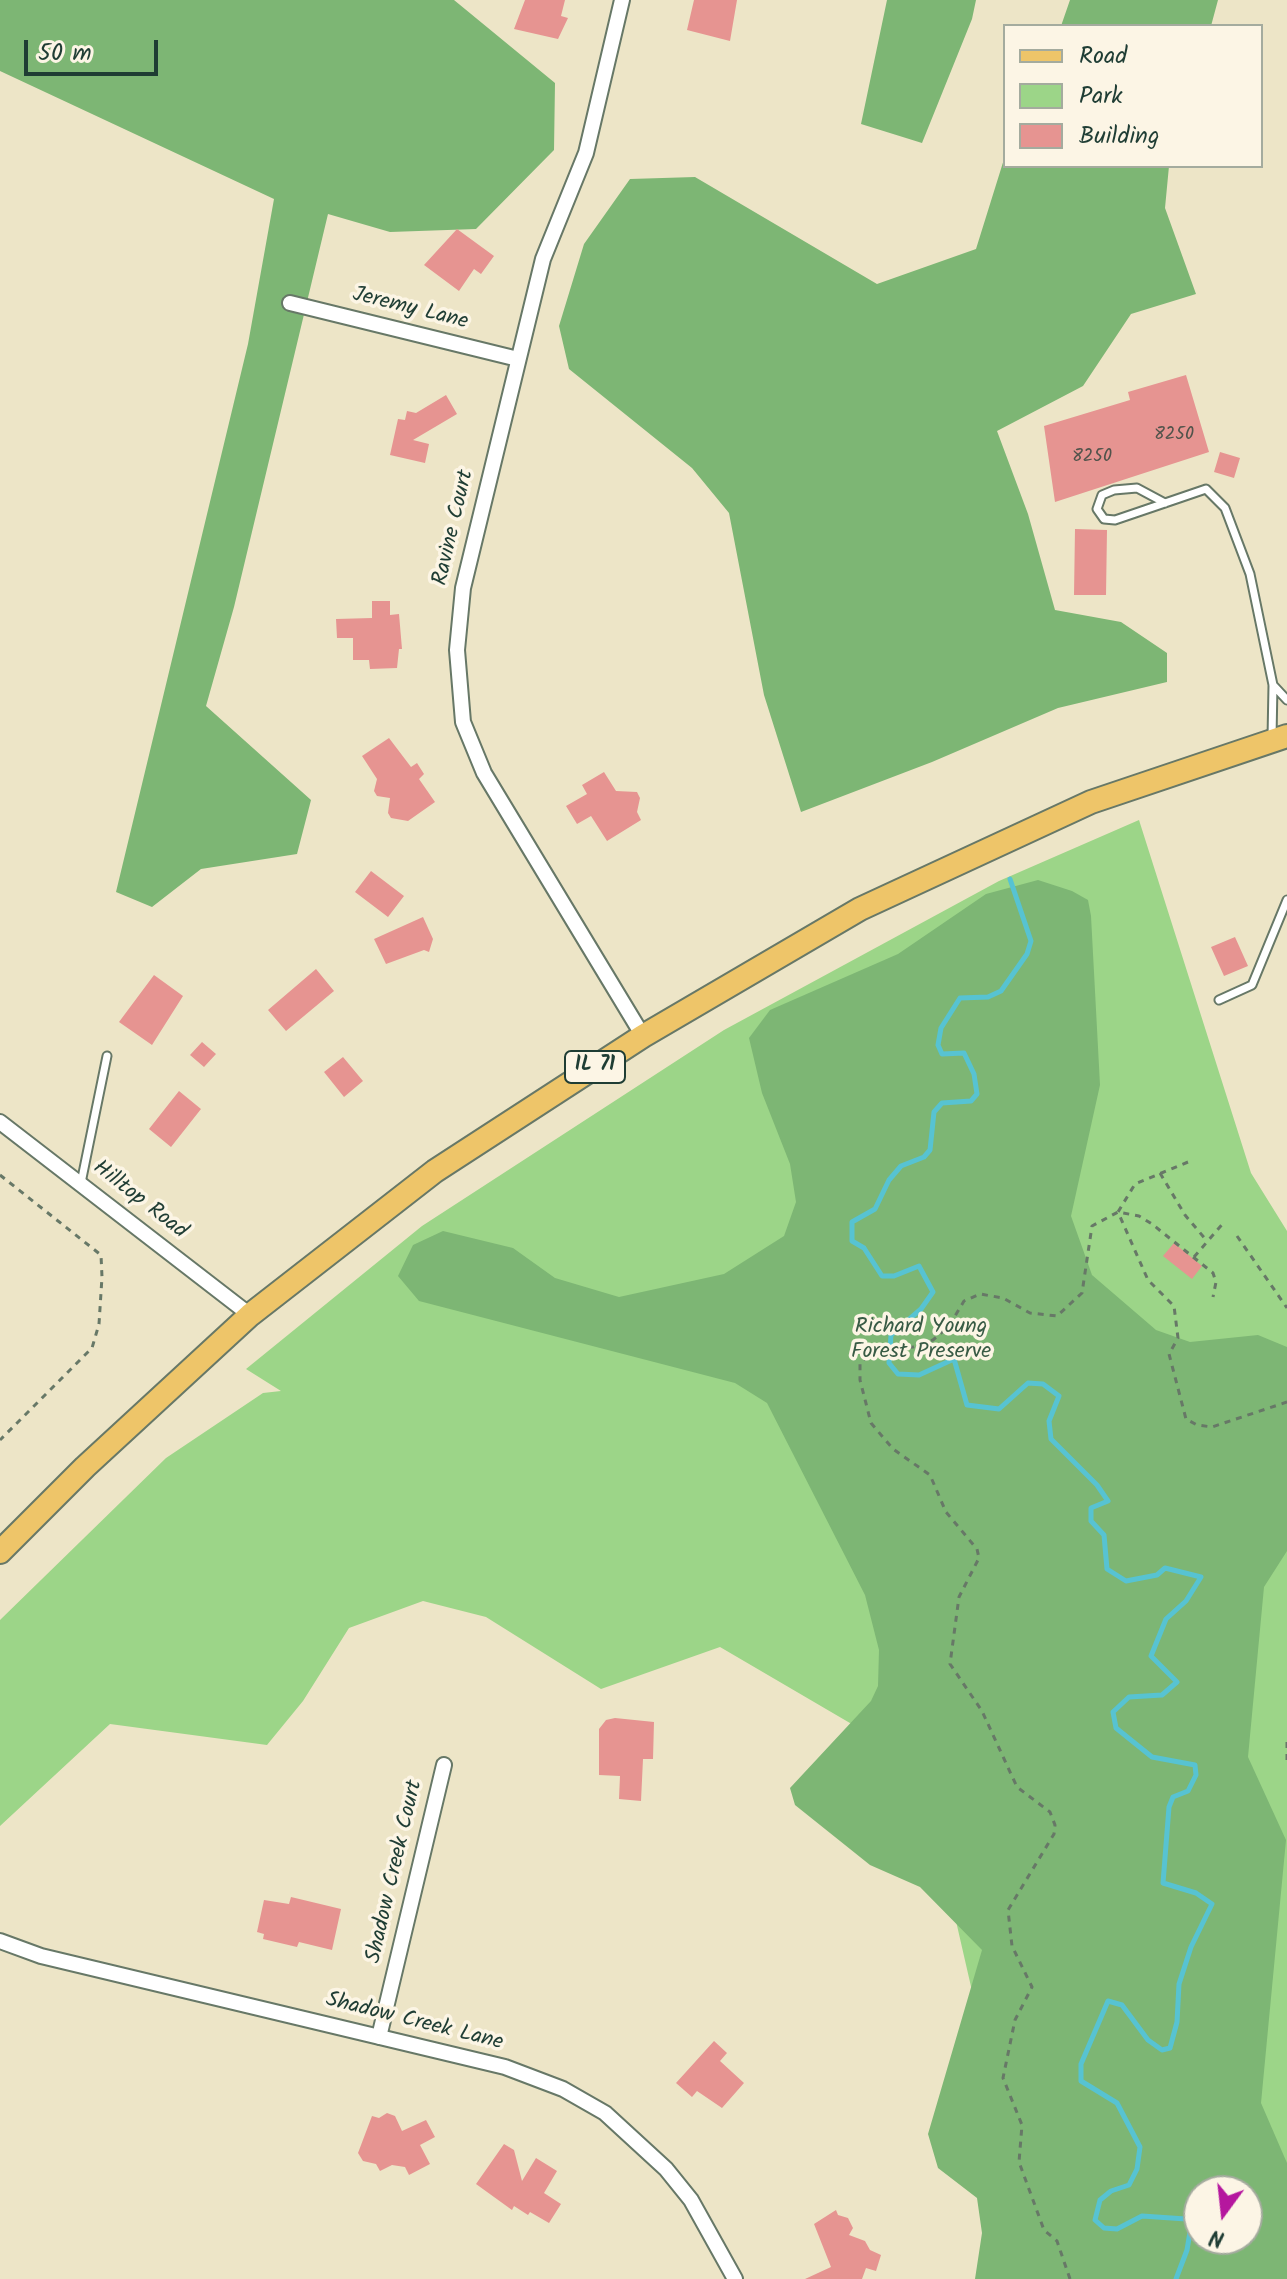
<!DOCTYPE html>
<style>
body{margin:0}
#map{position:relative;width:1287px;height:2279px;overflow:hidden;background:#ede5c7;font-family:Kalam,sans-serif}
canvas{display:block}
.legend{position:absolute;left:1003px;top:24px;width:260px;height:144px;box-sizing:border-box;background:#fcf5e5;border:2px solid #a4ab9e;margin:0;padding:10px 14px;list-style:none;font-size:24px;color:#1f3d34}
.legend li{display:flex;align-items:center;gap:16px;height:40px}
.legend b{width:40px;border:2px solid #a4ab9e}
.north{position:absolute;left:1183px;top:2175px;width:80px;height:80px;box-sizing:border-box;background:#fcf5e5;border:2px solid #a4ab9e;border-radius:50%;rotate:195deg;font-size:22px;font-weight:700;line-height:32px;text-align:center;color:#1f3d34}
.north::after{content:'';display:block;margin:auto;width:28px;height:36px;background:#b5179e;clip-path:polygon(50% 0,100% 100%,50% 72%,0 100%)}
.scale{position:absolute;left:24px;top:40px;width:134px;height:36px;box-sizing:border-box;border:4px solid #1f3d34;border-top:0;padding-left:10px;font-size:24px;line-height:28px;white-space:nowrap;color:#1f3d34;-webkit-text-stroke:6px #fcf5e5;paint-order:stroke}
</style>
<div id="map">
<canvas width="1287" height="2279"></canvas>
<ul class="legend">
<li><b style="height:10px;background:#eec569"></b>Road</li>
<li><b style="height:22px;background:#9cd588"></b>Park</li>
<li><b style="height:22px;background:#e69491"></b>Building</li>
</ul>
<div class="north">N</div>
<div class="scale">50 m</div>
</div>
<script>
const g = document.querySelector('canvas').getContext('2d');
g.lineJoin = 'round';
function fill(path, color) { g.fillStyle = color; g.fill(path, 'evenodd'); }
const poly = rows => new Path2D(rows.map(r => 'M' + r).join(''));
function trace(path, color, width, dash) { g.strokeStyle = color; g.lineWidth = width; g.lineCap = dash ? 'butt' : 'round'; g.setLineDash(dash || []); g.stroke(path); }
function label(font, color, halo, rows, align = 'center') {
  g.font = font + ' Kalam,sans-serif'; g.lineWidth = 7; g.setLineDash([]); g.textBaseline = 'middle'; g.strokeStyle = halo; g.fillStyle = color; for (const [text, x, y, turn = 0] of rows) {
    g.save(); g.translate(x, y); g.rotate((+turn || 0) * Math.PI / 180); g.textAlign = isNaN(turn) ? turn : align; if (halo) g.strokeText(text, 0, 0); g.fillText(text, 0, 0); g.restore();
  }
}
const green = poly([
 [1139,820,1251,1173,1287,1231,1287,2279,1038,2279,920,1764,720,1647,601,1689,486,1617,423,1601,349,1628,303,1701,267,1745,110,1724,0,1826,0,1620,166,1458,263,1393,281,1391,246,1369,422,1226,724,1030,999,881],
 [1199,2191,1247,2191,1247,2239,1199,2239]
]);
const forest = poly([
 [0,0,454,0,555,83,554,150,476,229,390,232,328,214,234,607,206,706,311,800,297,854,201,869,152,907,116,892,248,344,274,199,0,71],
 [887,0,976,0,972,19,922,143,861,124],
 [1070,0,1218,0,1211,26,1061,26],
 [1005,156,1005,166,1169,166,1165,208,1196,294,1131,314,1083,386,997,431,1028,514,1055,610,1121,622,1167,653,1167,682,1058,708,932,762,801,812,764,695,729,513,692,468,569,369,559,326,584,244,630,179,695,177,877,284,976,249],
 [1038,880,1072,891,1088,900,1091,916,1100,1085,1071,1216,1092,1275,1156,1330,1190,1342,1258,1335,1287,1347,1287,1551,1264,1587,1248,1757,1286,1840,1261,2103,1287,2163,1287,2279,975,2279,982,2233,977,2198,938,2168,928,2134,982,1950,920,1887,870,1865,795,1805,790,1788,871,1701,878,1686,879,1650,865,1595,767,1403,735,1383,419,1301,398,1276,413,1245,443,1231,513,1248,555,1278,619,1297,724,1274,784,1236,796,1202,790,1164,762,1093,749,1038,770,1010,898,954,986,894],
 [1199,2191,1247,2191,1247,2239,1199,2239]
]);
const stream = poly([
 [1010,879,1031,941,1027,954,1001,991,988,997,960,998,941,1028,938,1045,942,1054,964,1053,974,1074,977,1094,971,1101,942,1103,934,1112,930,1150,924,1157,901,1166,889,1180,875,1209,852,1222,852,1241,864,1248,882,1276,894,1276,919,1266,933,1292,921,1309,891,1335,889,1363,898,1374,919,1375,954,1359,967,1405,999,1409,1028,1383,1043,1384,1059,1396,1049,1421,1051,1439,1097,1485,1108,1501,1091,1508,1091,1521,1104,1535,1107,1569,1126,1581,1157,1575,1165,1568,1201,1577,1186,1601,1166,1619,1151,1656,1177,1682,1162,1695,1129,1697,1113,1712,1116,1728,1152,1757,1195,1765,1196,1775,1188,1791,1173,1797,1169,1807,1163,1883,1196,1893,1212,1904,1191,1947,1179,1984,1177,2022,1170,2048,1162,2050,1148,2040,1122,2005,1108,2001,1081,2064,1081,2081,1117,2103,1140,2147,1137,2169,1129,2185,1111,2191,1100,2200,1095,2220,1104,2228,1117,2229,1142,2216,1186,2219,1191,2226,1187,2250,1176,2279]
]);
const building = poly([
 [525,0,565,0,561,16,568,18,558,39,514,29],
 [694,0,737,0,730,41,687,30],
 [457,229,494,256,481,274,474,269,459,291,424,265],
 [1186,375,1209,452,1055,502,1044,426,1130,400,1128,392],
 [446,395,457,414,413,440,429,444,425,463,390,455,398,419,405,420,407,411,416,413],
 [1220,452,1240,458,1234,478,1214,472],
 [1075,529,1107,530,1106,595,1074,595],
 [372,601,390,601,390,615,399,614,402,649,399,649,397,668,370,669,369,660,353,660,353,638,337,638,336,619,372,618],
 [389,738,411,767,417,763,424,774,419,779,435,802,408,821,391,818,388,813,390,798,377,796,374,791,377,779,362,756],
 [604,772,616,791,637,792,640,798,637,812,641,820,607,841,591,816,577,824,566,806,587,794,582,785],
 [371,871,404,896,388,917,355,892],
 [423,917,433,939,429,952,424,950,386,964,374,939],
 [1235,937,1248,966,1224,976,1211,947],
 [316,969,334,991,286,1031,268,1010],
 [154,975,183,996,152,1045,119,1022],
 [202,1042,216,1054,204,1067,190,1055],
 [343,1057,363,1081,344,1097,324,1072],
 [179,1091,201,1109,171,1147,149,1129],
 [1174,1243,1202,1266,1192,1279,1163,1256],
 [615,1718,654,1722,653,1759,643,1759,641,1801,619,1799,620,1776,599,1775,599,1729,606,1720],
 [291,1897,341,1909,332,1950,299,1942,297,1947,263,1939,264,1934,257,1932,264,1900,289,1904],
 [714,2041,727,2053,720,2061,744,2083,722,2108,697,2091,692,2097,676,2083],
 [387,2113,395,2116,402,2131,426,2120,435,2137,420,2145,430,2164,409,2175,405,2167,392,2165,380,2171,376,2164,363,2161,358,2153,372,2116,379,2118],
 [504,2144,514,2150,522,2181,536,2158,557,2171,544,2193,561,2204,549,2223,530,2212,528,2215,514,2206,512,2210,476,2184],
 [836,2210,838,2215,848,2218,853,2228,849,2235,865,2241,870,2250,881,2255,876,2271,866,2268,862,2279,805,2279,831,2267,814,2224]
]);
const path = poly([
 [1188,1162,1135,1184,1118,1212,1148,1280,1174,1306,1178,1338,1169,1354,1186,1419,1197,1425,1212,1427,1287,1402],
 [1160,1173,1185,1215,1207,1241],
 [0,1175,101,1255,102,1277,99,1324,92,1348,0,1440],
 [1237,1236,1287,1308],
 [1194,1257,1225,1221],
 [1287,1742,1287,1760],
 [1070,2279,1057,2241,1044,2230,1019,2162,1022,2125,1003,2078,1015,2020,1032,1987,1012,1946,1008,1910,1054,1834,1055,1825,1050,1812,1017,1787,982,1711,950,1664,959,1597,979,1558,977,1549,946,1512,930,1475,893,1449,871,1423,860,1380,860,1363,874,1351,913,1347,933,1340,949,1326,964,1301,980,1294,1003,1298,1030,1313,1057,1316,1082,1293,1092,1226,1118,1212,1139,1216,1152,1224,1213,1273,1216,1282,1213,1297]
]);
const lane = poly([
 [1165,503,1137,488,1114,490,1102,495,1097,509,1104,519,1115,520,1165,503,1206,489,1225,508,1250,574,1273,685,1272,738],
 [1273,685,1287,700],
 [1219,1000,1252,985,1287,900],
 [81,1183,107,1056]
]);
const street = poly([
 [622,0,586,153,543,259,463,588,457,650,463,722,484,773,643,1036],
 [290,303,518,359],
 [0,1122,250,1315],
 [0,1941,41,1956,505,2067,563,2089,605,2113,666,2169,691,2200,735,2279],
 [379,2037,444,1765]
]);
const primary = poly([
 [0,1552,85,1467,250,1315,435,1171,643,1036,860,909,1091,802,1287,736]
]);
const numberNames = [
 ["8250",1174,436],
 ["8250",1092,458]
];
const shields = [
 [595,1067,60]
];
const shieldNames = [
 ["IL 71",595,1067]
];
const streetNames = [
 ["Jeremy Lane",410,310,14],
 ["Ravine Court",455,528,-77],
 ["Hilltop Road",139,1201,38],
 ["Shadow Creek Court",396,1872,-77],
 ["Shadow Creek Lane",414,2023,14]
];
const parkNames = [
 ["Richard Young",921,1328],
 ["Forest Preserve",921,1353]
];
fill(green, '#9cd588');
fill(forest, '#7db674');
trace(stream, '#57c3d2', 5);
fill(building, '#e69491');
trace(lane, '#677867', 11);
trace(street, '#677867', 18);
trace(primary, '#677867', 26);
trace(path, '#677867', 3, [6, 6]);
trace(lane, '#fff', 7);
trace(street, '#fff', 14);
trace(primary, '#eec569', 22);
label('18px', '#51534b', null, numberNames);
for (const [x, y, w] of shields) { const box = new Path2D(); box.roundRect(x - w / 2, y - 16, w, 32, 6); g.fillStyle = '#fcf5e5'; g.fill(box); trace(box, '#1f3d34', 2); }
label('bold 20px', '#1f3d34', null, shieldNames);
label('22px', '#1f3d34', '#fcf5e5', streetNames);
label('22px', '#385b45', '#fcf5e5', parkNames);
</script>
